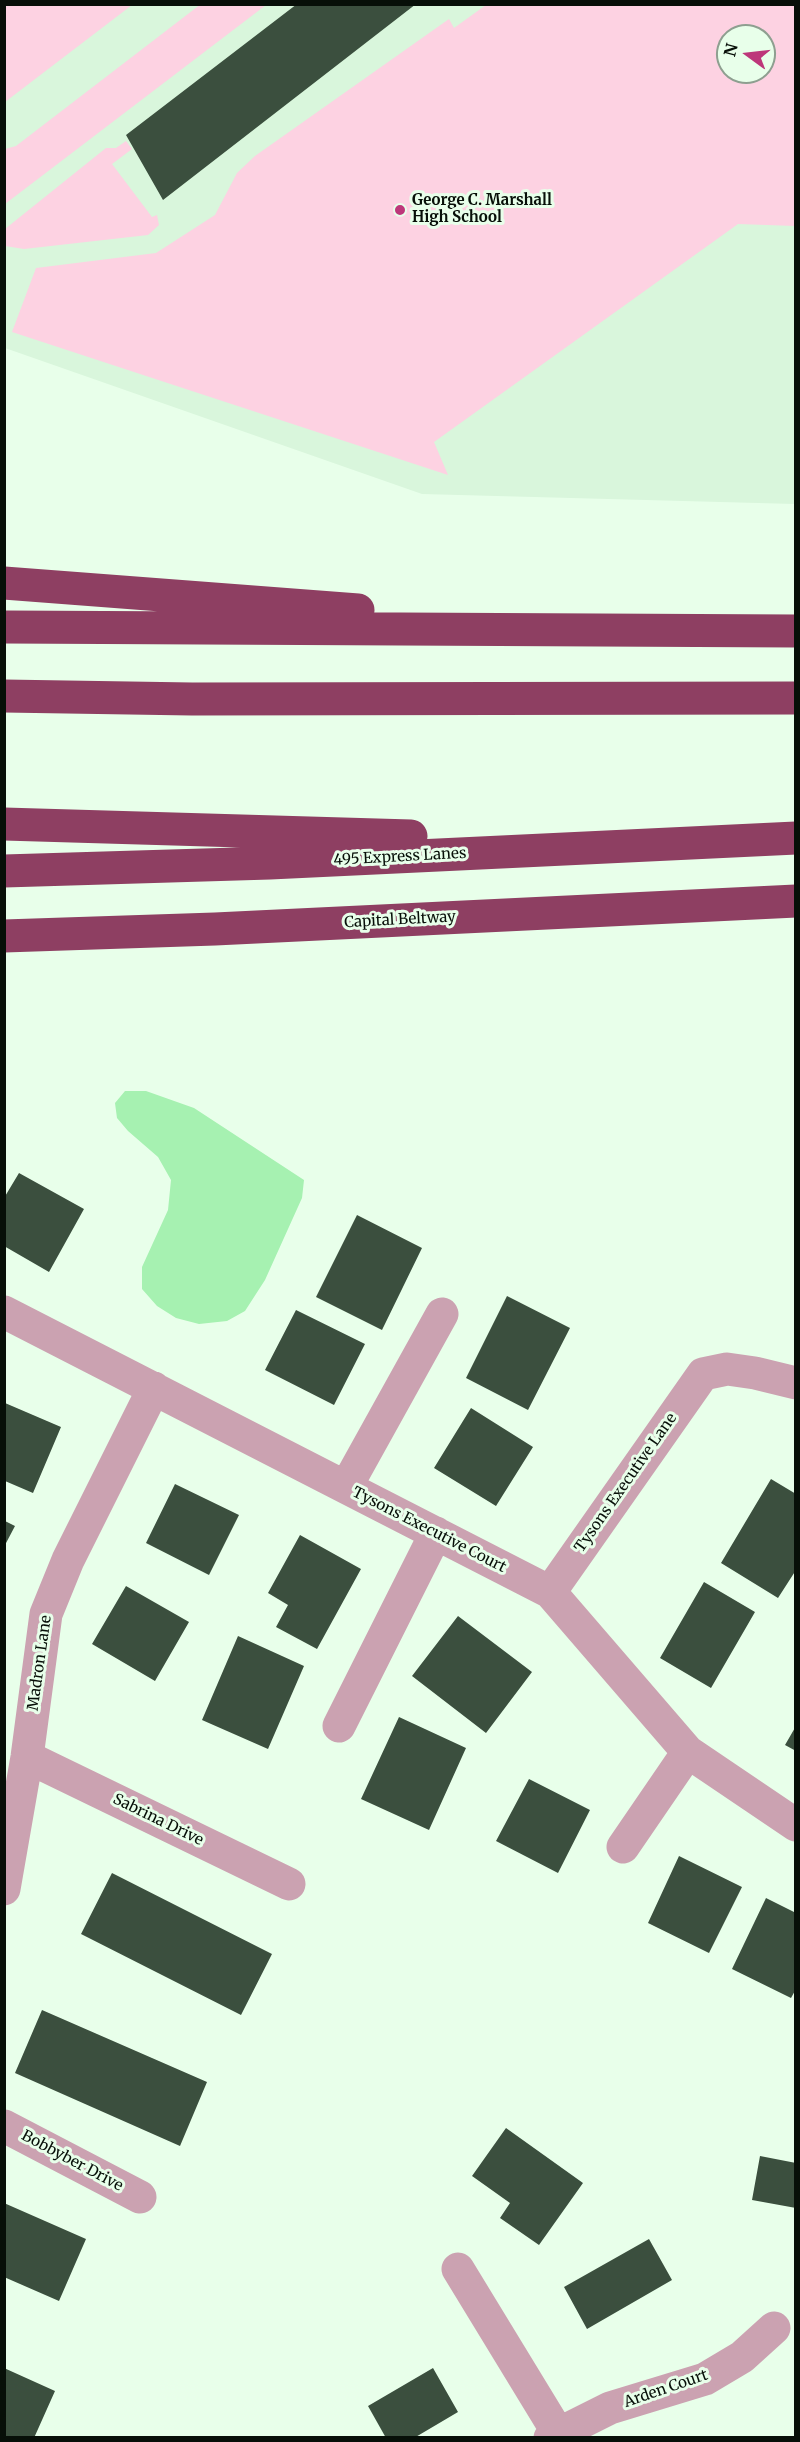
<!DOCTYPE html>
<style>
body{margin:0}
#map{position:relative;width:800px;height:2442px;overflow:hidden;background:#e8ffea;font-family:Merriweather,serif}
canvas{display:block}
.frame{position:absolute;inset:0;border:6px solid #070f08;pointer-events:none}
.north{position:absolute;left:716px;top:24px;width:60px;height:60px;box-sizing:border-box;background:#e8ffea;border:2px solid #8e9f90;border-radius:50%;rotate:285deg;font-size:16px;font-weight:700;line-height:24px;text-align:center;color:#070f08}
.north::after{content:'';display:block;margin:auto;width:21px;height:27px;background:#bd377a;clip-path:polygon(50% 0,100% 100%,50% 72%,0 100%)}
</style>
<div id="map">
<canvas width="800" height="2442"></canvas>
<div class="frame"></div>
<div class="north">N</div>
</div>
<script>
const g = document.querySelector('canvas').getContext('2d');
g.lineJoin = 'round';
function fill(path, color) { g.fillStyle = color; g.fill(path, 'evenodd'); }
const poly = rows => new Path2D(rows.map(r => 'M' + r).join(''));
function trace(path, color, width, dash) { g.strokeStyle = color; g.lineWidth = width; g.lineCap = dash ? 'butt' : 'round'; g.setLineDash(dash || []); g.stroke(path); }
function label(font, color, halo, rows, align = 'center') {
  g.font = font + ' Merriweather,serif'; g.lineWidth = 6; g.setLineDash([]); g.textBaseline = 'middle'; g.strokeStyle = halo; g.fillStyle = color; for (const [text, x, y, turn = 0] of rows) {
    g.save(); g.translate(x, y); g.rotate((+turn || 0) * Math.PI / 180); g.textAlign = isNaN(turn) ? turn : align; if (halo) g.strokeText(text, 0, 0); g.fillText(text, 0, 0); g.restore();
  }
}
const built = poly([
 [5,5,795,5,795,504,422,494,5,348],
 [728,36,764,36,764,72,728,72]
]);
const green = poly([
 [5,4,132,4,132,5,5,102],
 [201,4,266,5,5,204,5,149,16,146],
 [486,5,795,5,795,226,738,224,434,442,448,475,12,332,36,268,156,253,215,215,237,173,255,156,449,19,454,28],
 [728,36,764,36,764,72,728,72],
 [126,141,132,149,112,164,152,217,157,215,159,225,148,235,24,249,5,246,5,229,106,148,116,148]
]);
const water = poly([
 [125,1091,146,1091,194,1108,304,1180,302,1198,265,1280,245,1311,227,1321,199,1324,176,1318,157,1306,142,1289,142,1267,168,1210,171,1180,158,1157,128,1131,117,1118,115,1103]
]);
const building = poly([
 [297,4,416,4,163,200,126,135],
 [19,1173,84,1209,49,1272,4,1246,4,1198],
 [357,1215,422,1248,382,1330,316,1297],
 [507,1296,570,1328,528,1410,466,1378],
 [296,1310,365,1344,334,1405,265,1370],
 [5,1403,61,1427,33,1493,5,1481],
 [471,1408,533,1447,496,1506,434,1468],
 [771,1479,796,1494,796,1570,778,1598,721,1563],
 [175,1484,239,1515,209,1575,146,1543],
 [5,1521,15,1526,5,1545],
 [300,1535,361,1569,317,1649,276,1627,288,1605,268,1593],
 [704,1582,755,1612,711,1688,660,1658],
 [126,1586,189,1622,155,1681,92,1644],
 [458,1616,532,1672,486,1733,412,1676],
 [238,1636,304,1666,268,1749,202,1720],
 [399,1717,466,1748,429,1830,361,1799],
 [796,1726,796,1751,785,1745],
 [529,1779,590,1810,558,1873,496,1841],
 [679,1856,742,1887,709,1953,648,1923],
 [112,1873,272,1954,241,2015,81,1934],
 [766,1898,796,1913,796,1989,791,1998,732,1969],
 [42,2010,207,2082,180,2146,15,2073],
 [506,2128,583,2183,539,2245,500,2218,510,2203,472,2176],
 [760,2156,796,2163,796,2208,752,2200],
 [4,2203,86,2239,59,2301,4,2277],
 [649,2239,672,2280,587,2329,564,2287],
 [4,2368,55,2391,34,2438,4,2438],
 [433,2368,458,2412,414,2438,386,2438,368,2406]
]);
const minor = poly([
 [4,1312,550,1592,688,1752,796,1825],
 [346,1487,442,1314],
 [550,1592,703,1374,727,1369,755,1373,796,1383],
 [339,1726,436,1533],
 [27,1757,289,1884],
 [623,1847,688,1752],
 [4,1889,27,1757,46,1614,68,1560,154,1388],
 [4,2126,140,2197],
 [458,2269,558,2433],
 [550,2438,610,2408,705,2379,742,2357,774,2328]
]);
const highway = poly([
 [4,583,358,610],
 [4,627,796,631],
 [4,696,192,699,796,698],
 [4,824,411,836],
 [4,871,270,863,796,838],
 [4,936,215,929,796,901]
]);
const markers = [
 [400,210,6,"#bd377a"]
];
const poiNames = [
 ["George C. Marshall",412,201],
 ["High School",412,218]
];
const streetNames = [
 ["495 Express Lanes",400,857,-3],
 ["Capital Beltway",400,920,-3],
 ["Tysons Executive Lane",626,1483,-55],
 ["Tysons Executive Court",429,1530,27],
 ["Madron Lane",40,1663,-82],
 ["Sabrina Drive",158,1820,26],
 ["Bobbyber Drive",72,2161,28],
 ["Arden Court",666,2389,-19]
];
fill(built, '#d9f6dc');
fill(green, '#fdd2e2');
fill(water, '#a6f1b1');
fill(building, '#3b4f3e');
trace(minor, '#cba2b1', 33);
trace(highway, '#8e3f62', 33);
for (const [x, y, r, color] of markers) { const dot = new Path2D(); dot.arc(x, y, r, 0, 2 * Math.PI); g.fillStyle = color; g.fill(dot); trace(dot, '#e8ffea', 2); }
label('bold 15px', '#070f08', '#e8ffea', poiNames, 'left');
label('15px', '#070f08', '#e8ffea', streetNames);
</script>
